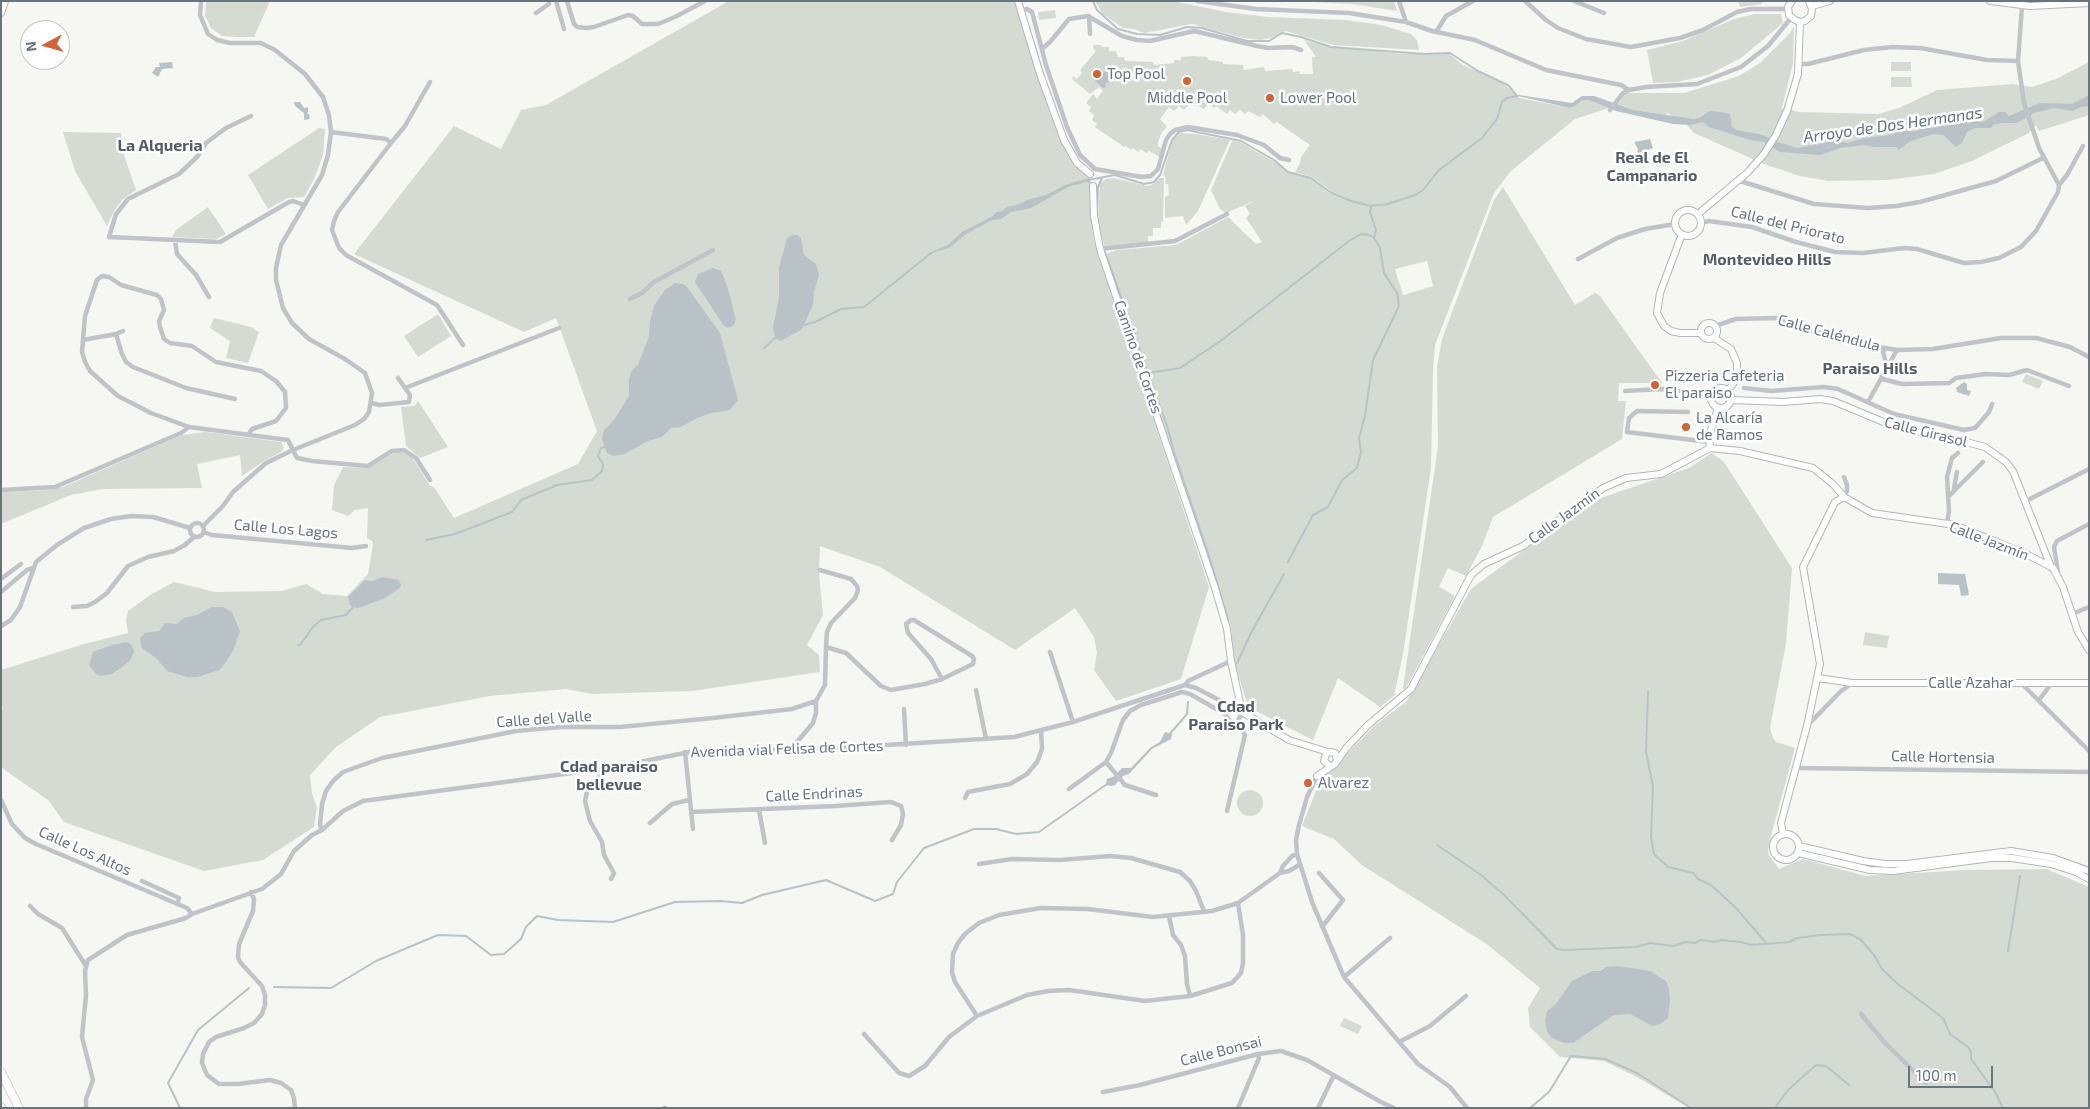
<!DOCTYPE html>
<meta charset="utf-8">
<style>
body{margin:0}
#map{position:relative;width:2090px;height:1109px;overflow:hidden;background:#f6f6f3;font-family:"Exo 2",sans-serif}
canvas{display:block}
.frame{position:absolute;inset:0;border:2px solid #687581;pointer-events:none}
.north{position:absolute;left:20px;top:20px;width:50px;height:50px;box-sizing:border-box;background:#fff;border:1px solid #c3c8cd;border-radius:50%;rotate:264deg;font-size:14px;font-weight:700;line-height:20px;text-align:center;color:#687581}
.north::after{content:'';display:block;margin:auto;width:18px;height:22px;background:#d36336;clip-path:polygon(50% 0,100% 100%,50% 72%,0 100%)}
.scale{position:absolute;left:1908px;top:1066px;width:85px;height:22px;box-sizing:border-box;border:2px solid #687581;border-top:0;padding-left:6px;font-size:15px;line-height:18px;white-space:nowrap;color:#687581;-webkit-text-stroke:4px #fff;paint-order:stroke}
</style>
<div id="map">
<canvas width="2090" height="1109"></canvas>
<div class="frame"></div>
<div class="north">N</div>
<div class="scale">100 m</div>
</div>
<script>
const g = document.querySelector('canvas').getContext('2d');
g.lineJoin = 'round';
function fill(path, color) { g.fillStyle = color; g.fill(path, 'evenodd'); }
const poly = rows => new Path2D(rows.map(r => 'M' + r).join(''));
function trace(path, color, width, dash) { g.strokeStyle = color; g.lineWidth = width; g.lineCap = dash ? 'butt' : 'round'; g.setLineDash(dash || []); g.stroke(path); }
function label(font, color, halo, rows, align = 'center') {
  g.font = font + ' "Exo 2",sans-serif'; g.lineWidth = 5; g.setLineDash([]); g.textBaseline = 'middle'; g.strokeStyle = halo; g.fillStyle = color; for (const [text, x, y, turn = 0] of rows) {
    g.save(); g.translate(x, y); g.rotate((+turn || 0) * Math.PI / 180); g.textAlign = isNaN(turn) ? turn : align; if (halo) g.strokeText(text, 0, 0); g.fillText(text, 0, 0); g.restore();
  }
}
const green = poly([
 [207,1,270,1,254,37,236,37,222,36,211,28,205,16,206,4],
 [729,1,1015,2,1066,150,1089,178,1092,190,1092,225,1094,240,1209,587,1181,679,1116,701,1094,670,1097,653,1094,637,1075,608,1015,650,880,567,820,546,819,573,823,615,807,645,819,655,820,672,692,691,592,694,566,689,490,696,380,717,336,747,310,775,312,794,317,807,314,827,263,860,204,871,64,822,48,800,2,768,1,713,3,708,1,705,1,670,84,644,128,633,126,620,128,611,150,595,174,582,215,592,282,591,306,584,323,594,347,596,368,574,373,544,372,541,367,538,368,508,355,510,348,516,332,510,334,485,343,467,368,468,396,452,407,453,412,457,430,486,434,487,454,518,578,464,597,431,556,318,524,332,354,254,454,126,501,149,521,110,546,105],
 [1095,1,1173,1,1226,12,1268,17,1346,20,1381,25,1411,34,1417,40,1419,50,1333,45,1286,31,1271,38,1261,40,1243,38,1192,24,1144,33,1134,29,1123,28,1103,14],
 [1295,1,1394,1,1397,11,1352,4],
 [1738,1,1762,1,1762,4,1740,7],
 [1055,10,1056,18,1039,20,1038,12],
 [1755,14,1781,14,1783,23,1741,58,1708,75,1677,82,1653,83,1647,50,1683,41,1734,19],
 [1794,26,1793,63,1782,108,1799,112,1878,114,1899,108,1937,90,2013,84,2032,87,2056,79,2089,62,2089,115,2039,131,2036,125,2027,134,1972,161,1934,174,1887,180,1828,181,1800,176,1764,164,1694,133,1686,124,1667,113,1666,115,1634,110,1618,104,1625,93,1684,93,1739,76,1760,63,1790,33],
 [1304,40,1331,47,1405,54,1448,53,1463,65,1502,82,1519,98,1571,108,1582,100,1589,100,1609,108,1575,119,1511,171,1494,193,1435,345,1433,372,1431,468,1403,654,1394,696,1380,707,1338,678,1313,740,1248,707,1234,660,1231,627,1106,254,1117,250,1176,245,1228,217,1256,244,1262,242,1246,218,1250,214,1245,206,1254,201,1226,213,1220,209,1211,190,1232,141,1240,142,1278,164,1288,172,1311,178,1329,193,1349,199,1331,191,1312,177,1295,172,1300,163,1301,157,1310,145,1277,122,1274,124,1263,114,1260,117,1248,111,1245,114,1240,110,1235,114,1230,110,1227,114,1216,106,1214,108,1208,104,1204,109,1191,102,1184,110,1179,106,1174,111,1169,107,1160,119,1167,127,1162,132,1158,142,1158,146,1162,149,1160,157,1149,151,1146,153,1141,149,1138,152,1133,148,1131,150,1126,146,1124,147,1095,127,1097,124,1092,120,1094,115,1089,111,1091,107,1086,103,1093,94,1097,99,1103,91,1099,87,1090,94,1072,79,1073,76,1077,79,1082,73,1080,70,1096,51,1093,48,1094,45,1101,45,1102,47,1109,47,1109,51,1116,51,1118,57,1124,57,1125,61,1153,62,1154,65,1174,63,1174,60,1181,60,1181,57,1194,56,1207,57,1209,60,1223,62,1223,64,1243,65,1244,70,1264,67,1265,71,1292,69,1293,72,1299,71,1300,74,1313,74,1312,57,1316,57],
 [1427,261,1433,286,1403,295,1395,269],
 [1891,62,1911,62,1911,71,1891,71],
 [1891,77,1911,77,1912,87,1891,87],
 [319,128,325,129,323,155,314,179,304,197,288,198,268,209,248,175],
 [63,132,121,133,123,152,136,190,122,200,114,211,107,226,75,171],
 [1180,133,1196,134,1230,140,1198,211,1186,225,1183,216,1165,218,1165,197,1169,195,1168,184,1165,184,1166,179,1163,174,1172,142,1175,137],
 [1114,178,1147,186,1153,184,1160,178,1164,178,1163,222,1161,222,1161,228,1153,228,1153,236,1148,236,1148,242,1105,248,1098,224,1100,183,1106,179],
 [1503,187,1575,305,1595,293,1600,296,1662,383,1619,383,1618,401,1626,401,1622,439,1493,517,1482,546,1466,576,1448,568,1439,587,1455,596,1405,690,1403,688,1438,446,1437,366,1442,339,1494,200],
 [208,207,226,234,216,239,172,237,176,230],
 [438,314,451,336,418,357,404,336],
 [214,318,251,327,259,332,248,363,226,358,230,341,210,328],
 [2026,374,2043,381,2039,389,2022,382],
 [418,401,448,447,420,458,406,446,401,407,414,406],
 [206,432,281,442,284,448,281,452,264,461,242,476,240,455,197,464,202,488,103,489,71,495,1,524,1,492,49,490,63,487,182,435],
 [1712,453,1724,462,1792,568,1786,643,1770,728,1773,738,1776,742,1795,748,1772,832,1768,850,1769,855,1779,869,1803,859,1866,876,1965,870,2047,869,2089,887,2089,1108,1689,1108,1637,1077,1604,1061,1560,1057,1530,1027,1528,1008,1540,988,1488,945,1362,865,1334,839,1302,826,1320,781,1374,726,1406,702,1471,589,1589,502,1689,468],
 [1865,632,1889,636,1887,648,1863,645],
 '1237 803a13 13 0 1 1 26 0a13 13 0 1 1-26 0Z',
 [1344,1018,1362,1026,1358,1034,1340,1026]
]);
const water = poly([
 [172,62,173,68,162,69,158,77,152,73,156,67,160,67,159,63],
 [1105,71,1110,74,1110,81,1105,84,1106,87,1103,88,1095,81],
 [1519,95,1572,103,1582,96,1594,96,1634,110,1693,119,1699,118,1710,111,1722,112,1730,114,1732,127,1737,130,1763,135,1777,142,1798,148,1825,143,1832,139,1847,143,1865,138,1891,135,1900,131,1916,131,1923,128,1932,128,1946,125,1959,116,1968,123,1975,121,1983,122,1999,112,2005,112,2009,116,2040,103,2072,104,2089,95,2089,106,2081,107,2073,111,2054,108,2034,113,2017,123,2001,123,1993,125,1991,128,1975,128,1967,132,1962,143,1956,147,1943,135,1933,134,1909,142,1899,150,1896,147,1873,147,1865,145,1840,148,1821,155,1780,152,1764,142,1750,140,1709,127,1703,122,1690,125,1673,124,1616,111,1589,100,1582,100,1575,106,1570,108,1518,96],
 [294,102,300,102,304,108,308,107,308,112,307,114,309,114,310,119,304,120,304,113,295,106],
 [1650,139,1653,148,1637,154,1638,149,1634,142],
 [1089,178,1091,183,1086,182,1068,187,1031,208,1011,212,1001,219,992,220,966,234,949,248,935,252,930,255,929,253,948,245,962,232,993,216,996,212,1002,211,1007,207,1018,205,1027,200,1046,195,1065,185],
 [792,235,797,235,801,238,804,255,816,264,819,275,814,292,813,305,802,329,781,341,775,338,773,327,779,298,779,268,787,238],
 [713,268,721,271,727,285,736,320,734,325,731,327,727,328,724,326,695,282,698,274],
 [675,283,683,284,687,287,720,333,738,400,730,410,711,413,695,419,681,427,671,428,662,437,648,441,624,454,614,456,607,453,602,439,604,430,614,420,629,396,629,379,632,370,638,365,649,336,650,321,654,306,665,290],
 [1964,382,1967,384,1967,390,1971,391,1969,396,1957,392,1956,388],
 [1938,573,1965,574,1969,595,1961,596,1959,585,1938,584],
 [383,577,398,580,401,584,400,588,385,598,362,607,356,608,350,605,348,597,365,580,372,581],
 [212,607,223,607,232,612,240,631,234,649,224,665,219,670,198,677,187,677,167,671,156,658,142,648,140,638,145,633,159,631,165,623,177,624,184,618,197,615],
 [126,642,130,644,133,647,134,652,130,661,112,674,101,676,97,675,89,665,93,652,112,645],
 [1165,732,1172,734,1171,739,1152,749,1129,774,1123,776,1115,785,1111,786,1106,785,1107,779,1113,777,1122,768,1131,768,1151,747,1160,742],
 [1618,966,1650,971,1666,981,1669,989,1670,999,1668,1018,1660,1024,1652,1026,1630,1014,1614,1015,1573,1043,1565,1043,1552,1038,1547,1031,1545,1021,1547,1011,1556,1004,1572,981,1592,971,1601,971,1606,967]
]);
const stream = poly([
 [1093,1,1097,10,1118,29,1137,34,1160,35,1187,27,1202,28,1247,41,1269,41,1282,33,1301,37,1331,47,1424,54,1450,53,1478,71,1508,85,1517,96],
 [1088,180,1115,175,1144,184,1154,182,1160,175,1172,140,1179,132,1187,130,1241,141,1274,160,1288,172,1311,178,1330,192,1351,201,1371,206,1388,204,1415,195,1423,190,1439,170,1482,138,1497,119,1502,102,1507,98,1518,96],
 [1097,215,1098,187,1102,178],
 [1105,252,1168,429,1174,452,1209,556,1228,620],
 [804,325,815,322,841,309,864,307,931,253],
 [764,348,777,336],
 [1148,373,1180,368,1222,340,1349,241,1361,234,1369,235,1374,238],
 [426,540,455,534,512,512,521,500,557,485,592,480,602,471,603,464,598,456,601,448,606,446],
 [1288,562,1313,515,1328,507,1342,480,1357,468,1361,452,1359,438,1365,416,1373,360,1399,306,1397,293,1384,273,1380,248,1374,238,1376,230,1370,212,1371,206],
 [298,645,300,645,313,627,321,620,346,615,353,607],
 [1237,663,1252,631,1284,574],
 [1648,692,1646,752,1653,786,1651,837,1654,854,1668,867,1693,873,1698,879,1711,885,1735,907,1767,944],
 [1169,735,1187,714,1188,702],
 [1437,845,1481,875,1504,895,1557,949,1564,950,1636,947,1650,943,1673,946,1685,942,1695,943,1701,940,1714,942,1721,940,1741,942,1751,945,1789,942,1797,938,1821,935,1850,934,1860,939,1874,955,1882,969,1898,984,1943,1018,1950,1034,1968,1047,1971,1052,1971,1059,1995,1092,2003,1108],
 [2008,951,2020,876],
 [274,987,331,988,376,961,438,935,466,936,491,955,504,954,521,939,526,927,537,916,558,920,613,922,675,902,720,901,742,903,762,895,826,880,875,901,893,894,897,882,924,848,974,829,996,829,1016,834,1039,832,1107,784],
 [180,1108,168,1083,198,1030,249,988],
 [1530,1108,1549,1092,1571,1056,1605,1059,1637,1073,1691,1108],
 [1775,1108,1788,1090,1816,1065,1826,1066,1849,1085]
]);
const street = poly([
 [201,1,200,15,208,34,217,40,230,43,261,43,275,50,305,74,323,97,329,115,331,132,328,155,322,175,281,245,276,268,276,280,283,308,292,323,309,339,345,359,365,373,372,393,369,412,364,419,355,425,293,450,266,463,233,492,223,506,203,526],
 [556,1,564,29],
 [567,1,574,24,577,27,587,28,594,27,628,15,633,16,642,24,658,24,675,17,705,1],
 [1197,1,1256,9,1349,13,1406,22,1432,31,1475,40,1546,70,1621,85,1629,90],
 [1399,1,1406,22],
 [1525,1,1546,20,1558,28,1586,39,1631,47,1680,38,1703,30,1737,12,1750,9,1788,9],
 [1574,1,1604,13],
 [1020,11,1027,9,1032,12,1046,65,1067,127,1080,155,1095,169,1142,177,1151,176,1158,169,1166,140,1170,134,1175,130,1188,127,1237,135,1264,145,1280,158,1289,160],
 [536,13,549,4,549,1],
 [1089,16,1090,34],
 [1436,32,1446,16,1473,1],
 [1042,49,1050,42,1069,19,1088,16,1122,36,1137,40,1150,41,1194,31,1257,46,1268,48,1292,47,1301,50],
 [1799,64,1808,64,1864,50,1892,47,1920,48,1987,60,2018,61],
 [1610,110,1623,93,1629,90,1646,87,1697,84,1741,67,1768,46,1791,18],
 [251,116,226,128,206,143,197,157,179,174,128,199,116,214,109,237,220,242,289,202,293,201,304,205],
 [331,132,386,139,391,143,338,212,334,221,332,230,339,248,346,255,437,305,463,345],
 [391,143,405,126,430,82],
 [1740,181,1814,204,1868,208,1896,206,1920,202,1996,181,2043,158],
 [2059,185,2067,175,2083,146],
 [1701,223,1709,221,1752,227,1796,242,1835,252,1863,253,1904,248,1917,249,1964,263,1981,262,1999,258,2021,247,2036,231,2058,192,2059,185,2039,148,2024,103,2018,61,2022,6],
 [175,241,177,254,196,275,209,297],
 [1100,249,1175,241,1227,214],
 [1578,259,1617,238,1645,229,1675,224],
 [630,299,642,293,654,282,713,250],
 [1715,326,1736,319,1775,318,1794,323,1843,341,1897,350,1933,349,2001,338,2036,338,2070,347,2089,357],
 [116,334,122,354,126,362,133,367,186,388,235,399],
 [83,340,116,334,123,331],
 [1885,349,1883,352,1887,367],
 [1882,379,1902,384,1949,383,1956,378,1963,377,1986,374,2009,375,2027,370,2069,386],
 [405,388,559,328],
 [1744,388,1771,391,1824,387,1838,389,1894,414,1964,430,1975,428,1989,412,1992,404],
 [1625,391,1661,389,1691,392,1711,396],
 [1868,402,1897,350],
 [372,403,379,405,409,402,410,395,398,378],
 [1688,412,1637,411,1629,418,1627,432,1709,442],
 [249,434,252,429,276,421,286,408,285,392,276,381,261,371,216,362,192,346,170,343,164,339,160,327,159,321,164,310,161,299,157,295,121,285,109,277,102,276,97,280,85,316,82,352,85,362,90,371,118,396,151,413,189,427,288,440,297,458,312,461,368,466,392,451,404,450,416,458,430,480],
 [1954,488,1957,472],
 [1,490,55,487,181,433,189,427],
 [1949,496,1983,462],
 [1844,497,1847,491,1847,485,1844,477],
 [2026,501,2089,469],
 '190 530a7 7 0 1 1 14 0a7 7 0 1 1-14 0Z',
 [1947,523,1949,511,1947,477,1952,458,1958,453],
 [204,532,212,535,352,548,366,546],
 [820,570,851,579,857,586,858,590,855,598,831,623,827,632,826,647],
 [2058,572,2054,547,2057,541,2089,524],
 [1,579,21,564],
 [1,592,27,570,33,568],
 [73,607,87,606,95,602,107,593,128,566,148,557,174,551,185,545,194,537],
 [2072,614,2089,607],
 [1,626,11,620,20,607,36,562,57,545,84,528,111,519,131,516,153,517,190,528],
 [1050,652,1073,722],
 [2021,683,2089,751],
 [1185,685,1188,681,1231,661],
 [976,690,986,739],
 [2039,700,2051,684],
 [904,709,906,745],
 [1808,725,1840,692,1852,683],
 [796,750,797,742,813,723,816,713,816,701,825,685,826,647,846,653,881,686,891,690,925,684,942,679,973,664,974,659,972,656,914,620,911,620,906,624,908,633,931,659,942,679],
 [685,752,693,829],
 [1106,762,1125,785,1156,795],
 [609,768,588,787,585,801,590,821,602,842,604,855,614,873,611,879],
 [1796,768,2089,772],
 [1317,776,1307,797,1299,825,1296,840,1297,854,1312,902,1344,977,1418,1064,1450,1087,1467,1108],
 [1069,789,1106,762,1111,753,1123,720,1130,711,1141,705,1182,692,1190,694,1225,714,1230,721,1242,730,1245,735,1227,811],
 [965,798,968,792,1010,784,1027,774,1037,762,1040,755,1042,748,1041,731],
 [1,800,12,824,25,838,36,844,187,908,192,914],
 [759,810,765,843],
 [691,812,835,806,891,802,901,806,903,814,901,825,892,840],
 [650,823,672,804,689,800],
 [322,830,320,825,322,804,326,791,333,781,343,772,382,758,516,731,561,727,620,727,713,718,792,709,816,701],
 [979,864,1012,859,1060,860,1110,856,1131,858,1180,872,1190,881,1196,891,1204,911],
 [1280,873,1283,866,1292,856,1297,854],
 [1319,873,1343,900,1322,927],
 [142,881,179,898,177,904],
 [251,892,254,899,253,911,239,944,238,957,240,962,262,986,265,995,265,1005,262,1014,254,1023,244,1028,216,1037,209,1042,203,1054,202,1063,207,1075,219,1084,238,1084,270,1080,281,1083,291,1090,294,1098,295,1108],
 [1238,903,1243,935,1243,963,1241,973,1232,983,1190,996,1145,1001,1069,990,1048,991,1027,995,977,1016,955,982,952,972,953,954,958,943,965,934,979,923,999,915,1041,908,1088,909,1153,917,1212,911,1238,903,1280,873,1289,871,1299,865],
 [30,906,38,914,62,928,86,966],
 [1169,916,1173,935,1181,945,1185,956,1187,984,1190,996],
 [1344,977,1390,938],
 [1861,1014,1885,1043,1926,1083],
 [864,1034,899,1073,909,1076,925,1066,949,1037,977,1016],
 [1399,1042,1430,1026,1466,996],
 [1103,1092,1140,1085,1258,1054,1281,1051,1307,1060,1379,1101,1394,1108],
 [86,1108,86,1099,93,1080,82,1037,86,995,85,971,88,960,127,935,186,918,192,914,262,889,281,874,294,851,312,835,322,830,343,811,363,801,609,768,695,751,822,749,1014,737,1073,722,1185,685,1196,688,1242,712,1236,726],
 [664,1108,665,1108],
 [1238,1108,1259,1058,1258,1054],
 [1318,1108,1334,1075]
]);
const secondary = poly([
 [1018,1,1040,74,1064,140,1077,163,1090,174],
 [1792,1,1788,7,1789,15,1795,20,1800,22,1805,21,1811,16,1812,9,1809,1],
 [1990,1,2030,6,2089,3],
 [1812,6,1830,1],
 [1,13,5,1],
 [1093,186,1094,216,1100,249,1215,588,1227,629,1231,661,1242,712,1289,740,1328,752],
 '1675 223a13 13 0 1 1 26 0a13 13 0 1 1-26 0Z',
 [1698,214,1747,173,1764,154,1776,135,1787,111,1798,74,1800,22],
 [1682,234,1660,293,1657,313,1664,326,1671,331,1680,333,1701,333],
 '1701 331a8 8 0 1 1 16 0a8 8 0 1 1-16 0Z',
 [1714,338,1731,349,1737,363,1737,378,1728,391],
 '1711 398a10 10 0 1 1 20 0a10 10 0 1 1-20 0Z',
 [1731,400,1783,402,1820,399,1833,401,1898,428,1959,440,1985,447,2006,462,2013,471,2051,567],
 [1710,448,1709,436,1718,408],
 [1818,678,1852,683,2089,683],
 [1330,766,1324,761,1326,754,1330,752,1335,753,1337,760],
 [1317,776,1335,764,1347,747,1368,725,1411,689,1471,575,1484,564,1523,546,1603,488,1626,478,1661,474,1710,448,1740,451,1813,468,1833,484,1844,497,1872,513,1955,525,2028,555,2053,568,2063,587,2078,632,2089,650],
 '1773 847a13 13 0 1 1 26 0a13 13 0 1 1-26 0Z',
 [1783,834,1781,823,1807,726,1820,664,1803,567,1835,502,1844,497],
 [1799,846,1863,861,1885,864,1907,864,2011,851,2053,858,2089,871],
 [1798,853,1870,870,1893,871,1991,858,2012,858,2051,864,2076,872,2089,879]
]);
const highway = poly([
 [1,1072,19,1108],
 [1,1107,2,1108]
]);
const markers = [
 [1097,74,5,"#d36336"],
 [1187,81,5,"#d36336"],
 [1270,98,5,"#d36336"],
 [1655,385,5,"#d36336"],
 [1686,427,5,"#d36336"],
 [1308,783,5,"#d36336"]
];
const poiNames = [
 ["Top Pool",1107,74],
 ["Middle Pool",1187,98,"center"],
 ["Lower Pool",1280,98],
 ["Pizzeria Cafeteria",1665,376],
 ["El paraiso",1665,393],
 ["La Alcaría",1696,418],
 ["de Ramos",1696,435],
 ["Alvarez",1318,783]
];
const streetNames = [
 ["Calle del Priorato",1788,225,14],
 ["Calle Caléndula",1829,333,15],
 ["Camino de Cortes",1138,357,71],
 ["Calle Girasol",1926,432,14],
 ["Calle Jazmín",1564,516,-36],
 ["Calle Los Lagos",286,529,5],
 ["Calle Jazmín",1989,541,21],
 ["Calle Azahar",1971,683],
 ["Calle del Valle",544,719,-4],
 ["Avenida vial Felisa de Cortes",787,749,-2],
 ["Calle Hortensia",1943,757,1],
 ["Calle Endrinas",814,794,-3],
 ["Calle Los Altos",85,851,24],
 ["Calle Bonsai",1221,1051,-14]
];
const waterNames = [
 ["Arroyo de Dos Hermanas",1893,125,-8]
];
const neighbourhoodNames = [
 ["La Alqueria",160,146],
 ["Real de El",1652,158],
 ["Campanario",1652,176],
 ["Montevideo Hills",1767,260],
 ["Paraiso Hills",1870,369],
 ["Cdad",1236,707],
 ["Paraiso Park",1236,725],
 ["Cdad paraiso",609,767],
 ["bellevue",609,785]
];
fill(green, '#d5dbd3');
fill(water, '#b9c2c7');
trace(stream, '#b9c2c7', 2);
trace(secondary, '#b3b7bb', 8);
trace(highway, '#b3b6b9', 9);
trace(street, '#c0c3c7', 4.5);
trace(secondary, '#fff', 6);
trace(highway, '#fff', 8);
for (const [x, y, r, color] of markers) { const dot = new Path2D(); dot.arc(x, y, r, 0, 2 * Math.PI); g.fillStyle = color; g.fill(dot); trace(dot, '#fff', 2); }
label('15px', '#687581', '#fff', poiNames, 'left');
label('15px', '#687581', '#fff', streetNames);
label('italic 16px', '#63757e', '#fff', waterNames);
label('bold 16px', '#555e67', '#fff', neighbourhoodNames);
</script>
